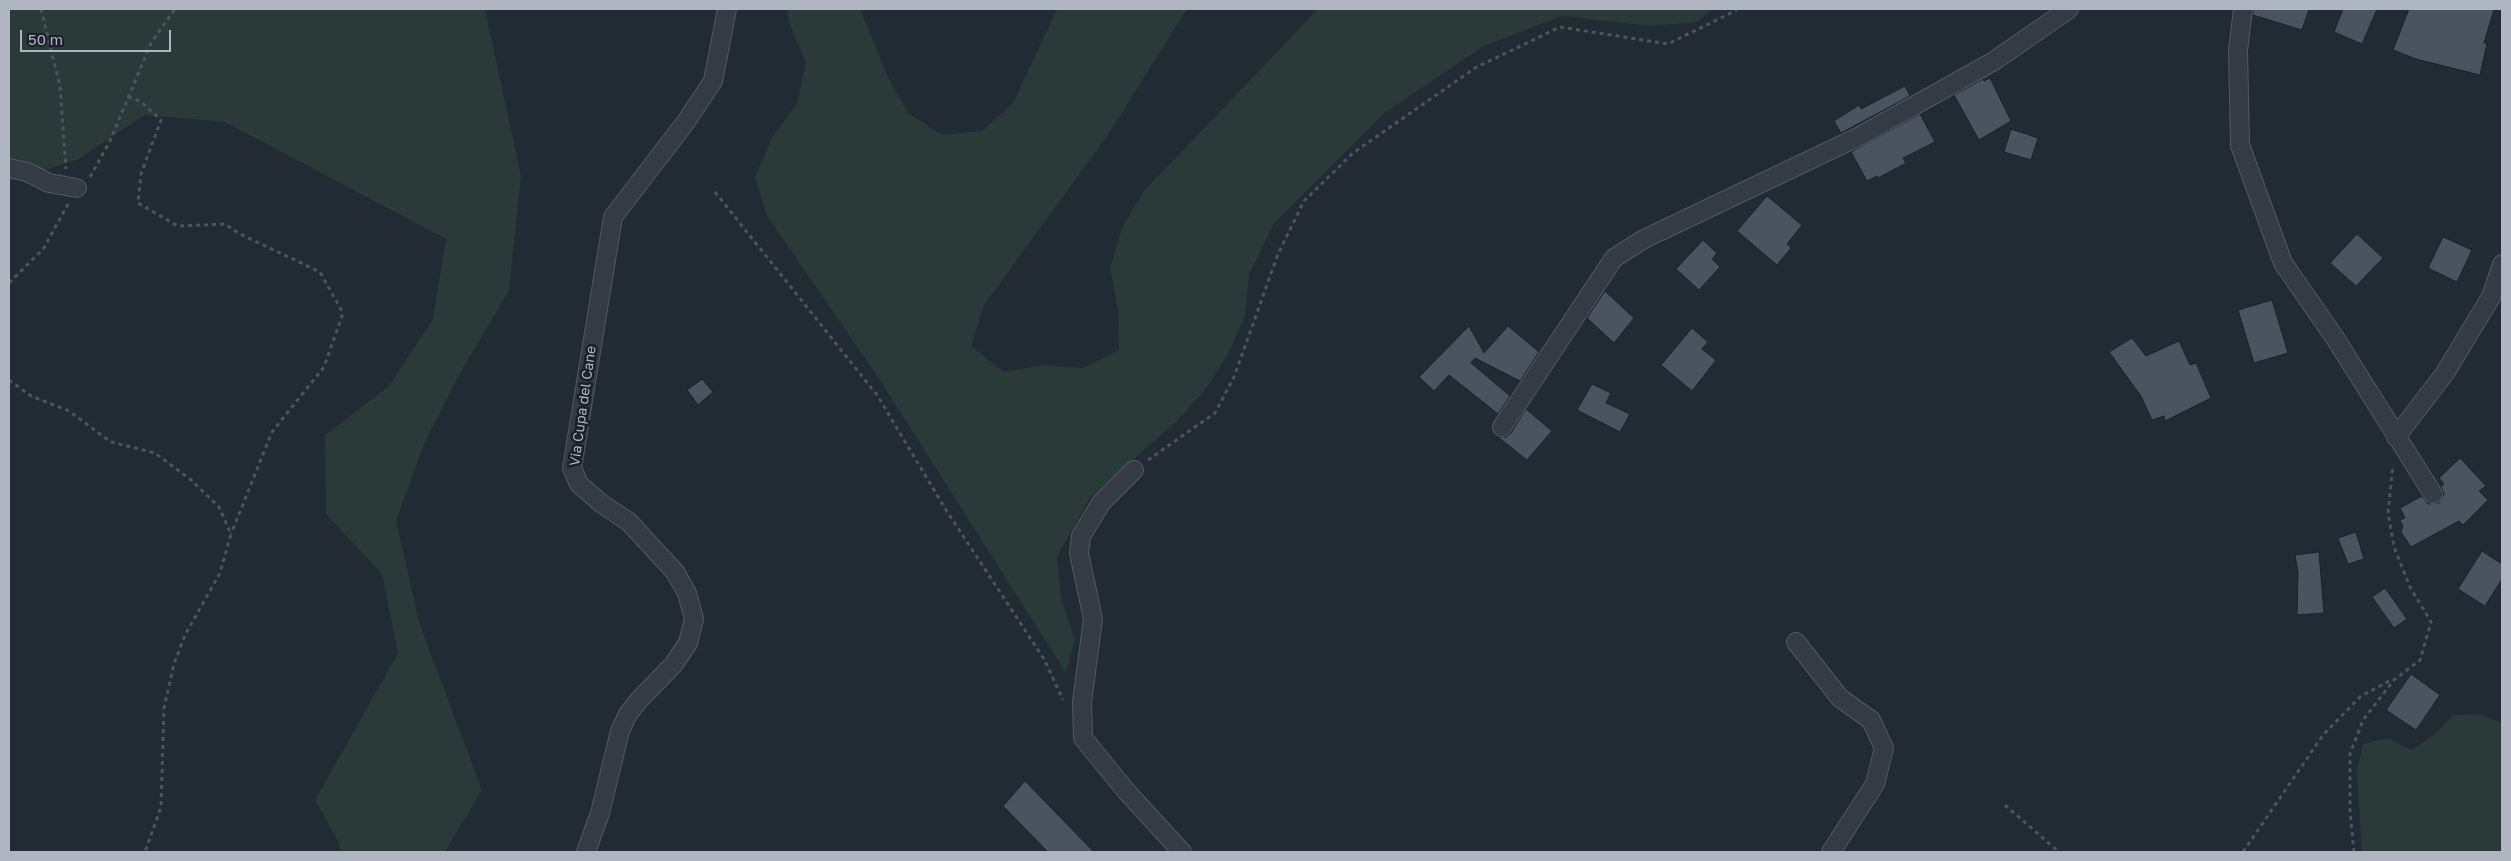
<!DOCTYPE html>
<style>
body{margin:0}
#map{position:relative;width:2511px;height:861px;overflow:hidden;background:#222a33;font-family:"Golos Text",sans-serif}
canvas{display:block}
.frame{position:absolute;inset:0;border:10px solid #afb6c1;pointer-events:none}
.scale{position:absolute;left:20px;top:30px;width:151px;height:22px;box-sizing:border-box;border:2px solid #afb6c1;border-top:0;padding-left:6px;font-size:15px;line-height:18px;white-space:nowrap;color:#afb6c1;-webkit-text-stroke:4px #1a2028;paint-order:stroke}
</style>
<div id="map">
<canvas width="2511" height="861"></canvas>
<div class="frame"></div>
<div class="scale">50 m</div>
</div>
<script>
const g = document.querySelector('canvas').getContext('2d');
g.lineJoin = 'round';
function fill(path, color) { g.fillStyle = color; g.fill(path, 'evenodd'); }
const poly = rows => new Path2D(rows.map(r => 'M' + r).join(''));
function trace(path, color, width, dash) { g.strokeStyle = color; g.lineWidth = width; g.lineCap = dash ? 'butt' : 'round'; g.setLineDash(dash || []); g.stroke(path); }
function label(font, color, halo, rows, align = 'center') {
  g.font = font + ' "Golos Text",sans-serif'; g.lineWidth = 5; g.setLineDash([]); g.textBaseline = 'middle'; g.strokeStyle = halo; g.fillStyle = color; for (const [text, x, y, turn = 0] of rows) {
    g.save(); g.translate(x, y); g.rotate((+turn || 0) * Math.PI / 180); g.textAlign = isNaN(turn) ? turn : align; if (halo) g.strokeText(text, 0, 0); g.fillText(text, 0, 0); g.restore();
  }
}
const green = poly([
 [9,9,485,9,521,176,509,291,463,368,424,444,396,521,420,625,482,790,445,852,340,852,339,843,315,800,398,653,382,574,326,514,325,435,389,386,433,319,446,239,225,122,145,115,77,160,9,181],
 [787,9,860,9,888,77,908,113,942,135,982,131,1013,103,1057,9,1187,9,1108,135,984,305,971,346,1004,372,1044,365,1083,368,1119,350,1118,309,1110,268,1122,228,1143,192,1318,9,1712,9,1697,22,1650,26,1562,16,1484,46,1383,114,1274,223,1249,275,1245,316,1228,354,1205,390,1177,421,1089,499,1057,557,1061,599,1075,639,1066,673,876,374,767,216,755,177,772,138,797,103,806,63,790,25],
 [2479,714,2502,723,2502,852,2362,852,2357,771,2363,744,2388,738,2412,750,2434,735,2453,715]
]);
const building = poly([
 [2253,9,2309,9,2302,30,2253,15,2253,9],
 [2343,9,2377,9,2362,44,2334,32,2343,9],
 [2409,9,2494,9,2484,43,2487,43,2480,75,2416,59,2393,50,2409,9],
 [1990,78,2011,121,1979,140,1954,95,1983,79,1984,81,1990,78],
 [1905,86,1910,96,1841,133,1834,121,1859,105,1861,109,1905,86],
 [1920,114,1935,142,1903,158,1906,163,1878,178,1877,176,1867,181,1851,152,1920,114],
 [2011,129,2038,138,2031,160,2004,152,2011,129],
 [1767,196,1802,225,1787,244,1791,248,1777,265,1737,231,1767,196],
 [2357,234,2383,258,2356,286,2330,263,2357,234],
 [2443,237,2472,250,2457,282,2428,268,2443,237],
 [1703,240,1717,253,1712,259,1720,267,1699,290,1676,269,1703,240],
 [1605,291,1634,318,1614,343,1587,318,1605,291],
 [2272,300,2288,353,2254,363,2238,310,2272,300],
 [1469,326,1484,353,1508,326,1539,352,1520,381,1475,358,1471,363,1510,396,1498,414,1449,375,1434,391,1419,377,1469,326],
 [1692,328,1708,342,1702,349,1716,360,1692,391,1661,365,1692,328],
 [2132,338,2146,356,2179,341,2190,365,2196,363,2211,398,2165,421,2164,416,2152,420,2141,396,2109,352,2132,338],
 [702,379,713,392,698,405,687,390,702,379],
 [1592,384,1611,393,1606,403,1630,414,1620,432,1577,410,1592,384],
 [1526,409,1552,431,1527,460,1498,437,1506,437,1511,433,1526,409],
 [2460,458,2486,486,2479,491,2488,500,2463,525,2459,521,2411,547,2401,532,2403,526,2400,520,2405,518,2400,508,2422,496,2428,504,2439,503,2444,494,2441,486,2444,484,2439,478,2460,458],
 [2356,532,2364,559,2348,564,2338,538,2356,532],
 [2482,551,2502,564,2502,579,2485,606,2458,589,2482,551],
 [2319,552,2324,613,2297,615,2298,572,2295,555,2319,552],
 [2385,588,2407,619,2394,628,2372,597,2385,588],
 [2411,674,2440,695,2416,730,2386,710,2411,674],
 [1025,781,1094,852,1048,852,1003,806,1025,781]
]);
const path = poly([
 [41,9,60,86,66,169],
 [128,97,140,101,161,120,141,174,138,203,178,226,225,224,238,233,320,272,343,313,324,367,272,432,231,534],
 [90,177,110,141,151,43,175,9],
 [715,192,877,395,946,510,1044,659,1063,700],
 [9,283,44,248,68,204],
 [9,380,31,396,69,411,111,442,155,453,191,480,219,507,231,534,220,573,185,635,174,664,164,708,161,807,145,852],
 [1148,460,1215,413,1234,377,1278,254,1304,201,1353,153,1475,68,1560,27,1668,44,1737,10],
 [2005,805,2059,852],
 [2243,852,2323,735,2361,696,2393,679],
 [2354,852,2350,811,2350,754,2363,720,2394,680,2420,660,2431,622,2410,587,2394,547,2388,513,2393,465]
]);
const minor = poly([
 [2243,9,2238,50,2240,145,2283,263,2335,338,2433,494],
 [9,168,27,172,49,183,77,188],
 [1502,427,1614,258,1644,239,1858,137,1994,61,2069,9],
 [2396,437,2445,373,2491,297,2502,264],
 [1134,470,1101,503,1081,536,1079,553,1093,619,1082,702,1083,738,1126,791,1182,852],
 [1796,642,1840,698,1871,720,1884,748,1875,784,1831,852],
 [586,852,600,813,620,731,628,714,639,700,673,665,688,643,694,619,687,593,675,572,629,522,602,504,579,484,572,468,613,217,685,123,713,81,727,9]
]);
const streetNames = [
 ["Via Cupa del Cane",583,406,-82]
];
fill(green, '#293a39');
fill(building, '#4a545f');
trace(building, '#1c222a', 1);
trace(minor, '#525962', 20);
trace(path, '#485759', 3, [4, 4]);
trace(minor, '#353b44', 18);
label('14px', '#afb6c1', '#1a2028', streetNames);
</script>
